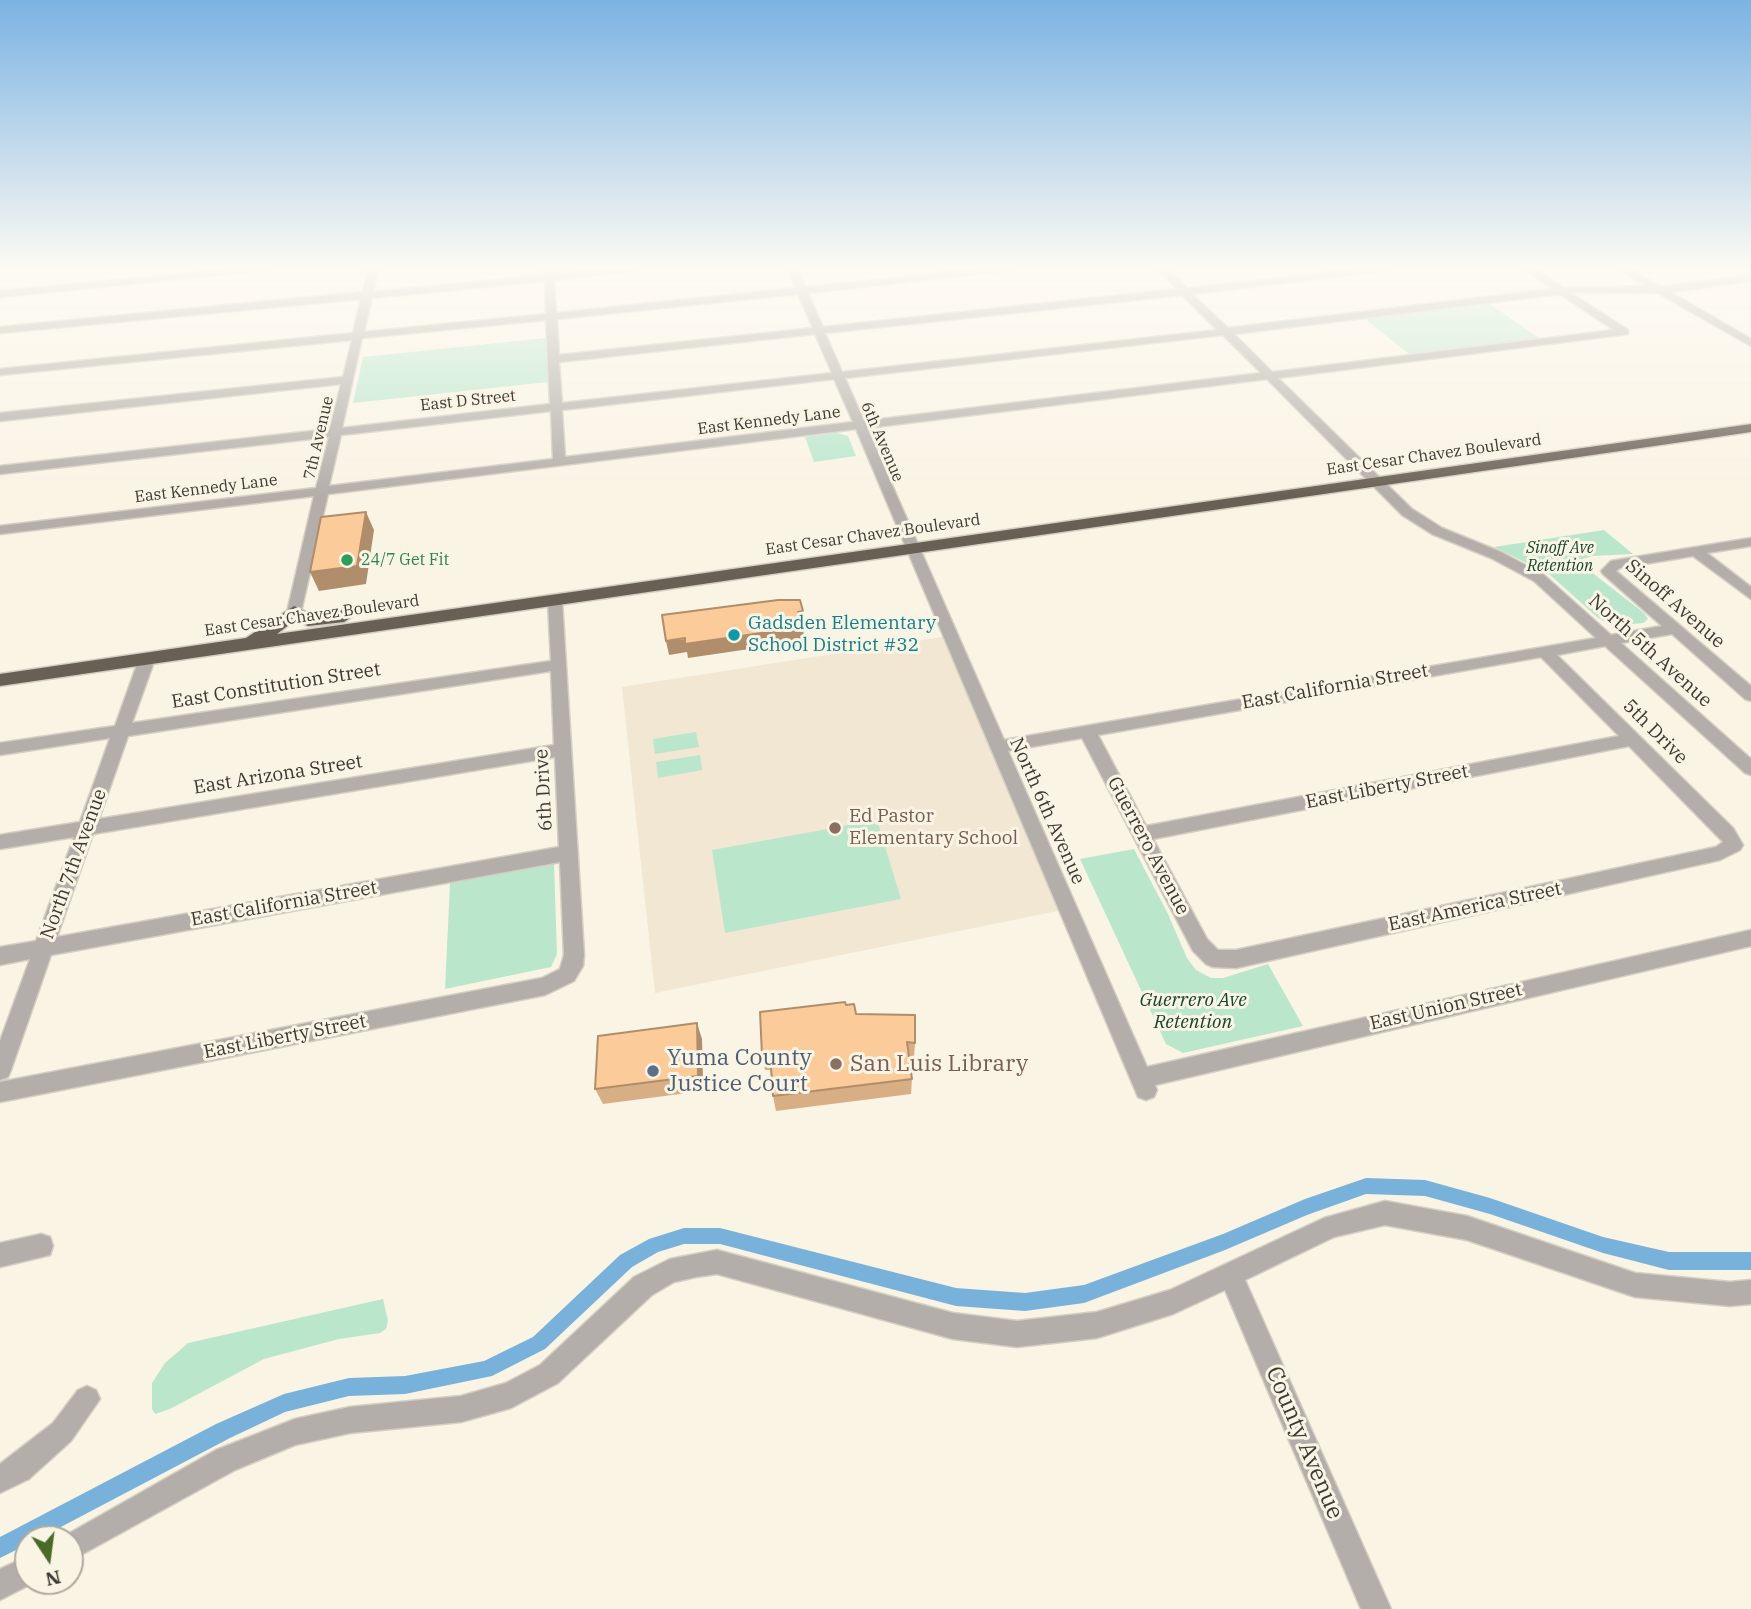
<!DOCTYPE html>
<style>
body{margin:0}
#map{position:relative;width:1751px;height:1609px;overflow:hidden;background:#faf4e5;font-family:"IBM Plex Serif",serif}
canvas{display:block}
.north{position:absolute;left:14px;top:1525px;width:70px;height:70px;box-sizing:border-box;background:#faf4e5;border:2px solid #aeaa9e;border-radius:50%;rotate:167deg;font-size:19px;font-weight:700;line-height:28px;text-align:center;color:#3c3a34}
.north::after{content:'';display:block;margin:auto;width:24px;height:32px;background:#486c25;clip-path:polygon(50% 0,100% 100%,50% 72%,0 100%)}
</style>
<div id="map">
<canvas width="1751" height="1609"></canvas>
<div class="north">N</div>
</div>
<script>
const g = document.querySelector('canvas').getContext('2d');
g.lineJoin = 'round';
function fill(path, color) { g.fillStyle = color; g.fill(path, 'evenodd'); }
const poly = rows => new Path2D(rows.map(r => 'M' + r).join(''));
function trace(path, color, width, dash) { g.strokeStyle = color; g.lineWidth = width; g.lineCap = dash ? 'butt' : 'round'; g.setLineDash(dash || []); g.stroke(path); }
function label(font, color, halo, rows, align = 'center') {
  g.font = font + ' "IBM Plex Serif",serif'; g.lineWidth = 6; g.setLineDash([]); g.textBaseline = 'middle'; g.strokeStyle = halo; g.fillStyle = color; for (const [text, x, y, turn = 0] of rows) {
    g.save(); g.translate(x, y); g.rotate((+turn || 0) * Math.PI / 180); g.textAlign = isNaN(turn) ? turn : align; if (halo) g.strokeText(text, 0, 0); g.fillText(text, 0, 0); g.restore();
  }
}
const built = poly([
 [948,636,1067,909,655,993,622,687]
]);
const green = poly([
 [1490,304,1539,338,1409,354,1365,319],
 [546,338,548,382,353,403,363,357],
 [837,433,848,436,856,456,814,462,805,437],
 [1604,530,1633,554,1592,556,1583,559,1581,564,1644,613,1648,619,1643,623,1612,626,1597,617,1549,574,1494,547],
 [696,732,699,747,655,754,653,739],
 [700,755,702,770,658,778,656,762],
 [877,820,901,899,725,933,712,850],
 [1134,849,1168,914,1187,958,1196,970,1211,978,1223,978,1268,964,1303,1026,1183,1053,1166,1044,1080,859],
 [554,864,557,954,551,967,445,989,450,883],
 [383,1299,388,1321,386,1329,380,1333,339,1339,264,1359,170,1409,155,1414,152,1409,152,1383,165,1363,188,1343]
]);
const canal = poly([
 [1366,1178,1425,1180,1490,1198,1603,1237,1669,1252,1751,1252,1751,1270,1669,1270,1603,1253,1490,1214,1425,1196,1366,1194,1307,1215,1225,1250,1084,1303,1025,1311,956,1306,720,1244,684,1244,658,1252,632,1267,545,1349,492,1376,405,1394,349,1396,285,1412,230,1438,38,1539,28,1539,28,1544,0,1558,0,1537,216,1424,284,1394,349,1378,405,1376,484,1361,533,1337,620,1255,649,1239,684,1228,720,1228,956,1288,1025,1293,1084,1285,1223,1234,1305,1199,1366,1178]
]);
const minor = poly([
 [226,270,266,270,0,297,0,291,226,270],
 [368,270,378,270,373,292,544,275,544,270,554,270,554,274,635,270,554,280,556,313,796,288,788,270,798,270,805,287,975,270,1011,270,808,293,823,327,1177,289,1158,270,1169,270,1187,288,1356,270,1391,270,1192,294,1228,328,1553,289,1526,270,1538,270,1564,288,1646,286,1620,270,1632,270,1661,287,1751,275,1751,281,1670,292,1751,339,1751,346,1658,293,1576,292,1571,293,1628,330,1628,334,1278,378,1412,509,1442,528,1501,552,1544,575,1611,635,1662,626,1603,574,1601,571,1611,561,1751,538,1751,546,1707,553,1751,587,1751,599,1693,556,1620,568,1616,571,1751,686,1751,701,1745,699,1672,634,1621,643,1751,759,1751,775,1745,773,1605,646,1557,655,1733,828,1743,845,1740,850,1720,860,1236,968,1213,967,1206,964,1193,951,1082,738,1008,751,1147,1067,1751,930,1751,946,1155,1085,1157,1090,1154,1097,1146,1100,1138,1097,856,429,328,494,301,612,294,617,287,612,314,496,0,534,0,526,316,488,329,437,0,474,0,466,330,429,341,384,0,421,0,413,343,377,352,340,0,375,0,369,353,333,361,299,0,333,0,327,363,292,368,270],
 [545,281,546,314,364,332,372,298,545,281],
 [798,294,813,328,559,355,557,319,798,294],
 [1560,294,1614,330,1272,372,1234,334,1560,294],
 [1182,295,1217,330,842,372,825,333,1182,295],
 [546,320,550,404,342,428,362,338,546,320],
 [815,334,832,373,562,403,559,362,815,334],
 [1223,335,1261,373,864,421,845,378,1223,335],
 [834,379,853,422,565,457,562,410,834,379],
 [1267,379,1402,515,1432,534,1491,558,1534,581,1596,638,1004,740,867,428,1267,379],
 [551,411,553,459,329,486,341,435,551,411],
 [1541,657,1619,736,1146,826,1098,735,1541,657],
 [1629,746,1723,842,1716,847,1236,950,1218,950,1207,939,1153,839,1629,746],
 [555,596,562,601,584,955,583,966,574,981,545,995,0,1102,0,1082,542,978,560,969,564,955,560,862,51,955,11,1070,8,1077,0,1080,0,1041,30,959,0,965,0,947,36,941,74,837,0,849,0,835,80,822,110,738,0,755,0,743,115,726,139,659,147,654,155,659,132,723,551,661,548,601,555,596],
 [551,671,554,745,99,819,128,736,551,671],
 [555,757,559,847,57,937,93,834,555,757],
 [1385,1201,1467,1216,1635,1273,1730,1282,1751,1280,1751,1304,1730,1306,1635,1297,1467,1240,1385,1225,1334,1237,1245,1280,1391,1609,1361,1609,1225,1290,1173,1314,1097,1338,1017,1347,953,1339,717,1274,696,1277,674,1282,652,1295,558,1383,511,1408,461,1422,350,1433,295,1445,235,1470,70,1561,70,1539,59,1539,216,1450,295,1419,350,1407,461,1396,506,1383,540,1365,634,1277,670,1259,717,1250,953,1313,1017,1321,1097,1312,1170,1290,1324,1218,1385,1201],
 [41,1234,50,1237,53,1246,50,1255,0,1267,0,1243,41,1234],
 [87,1386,96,1390,100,1399,71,1441,29,1479,0,1493,0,1464,53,1423,78,1390,87,1386],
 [28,1556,28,1581,37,1581,0,1600,0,1569,28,1556]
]);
const highway = poly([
 [1751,424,1751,432,0,686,0,674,246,638,294,606,311,614,344,610,353,616,344,622,308,626,295,620,277,634,1751,424]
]);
const wall = poly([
 [846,1005,856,1014,915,1043,914,1058,909,1058,912,1079,911,1094,776,1111,773,1096,771,1070,765,1070,762,1055],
 [702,1039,703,1091,603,1104,595,1089]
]);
const shadedWall = poly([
 [366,512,374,530,366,584,319,591,310,572],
 [803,611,804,625,799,626,798,612],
 [803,627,804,641,688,658,687,652,669,655,666,641],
 [697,1023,702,1039,703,1091,698,1076]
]);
const building = poly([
 [366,512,357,566,310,572,321,517,366,512],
 [778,600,800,600,803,611,798,612,803,627,685,644,685,638,666,641,662,615,778,600],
 [845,1002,846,1005,854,1004,856,1014,915,1015,915,1043,907,1042,912,1079,773,1096,770,1054,762,1055,760,1012,845,1002],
 [697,1023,698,1076,595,1089,598,1036,697,1023]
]);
const markers = [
 [347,560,7,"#2e9e5b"],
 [734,635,7,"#0f9aa8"],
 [835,828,7,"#8d6e63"],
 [836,1064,7,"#8d6e63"],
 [653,1071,7,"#5c6f8a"]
];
const farStreetnames = [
 ["East D Street",468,401,-6],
 ["East Kennedy Lane",769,421,-7],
 ["7th Avenue",319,438,-77],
 ["6th Avenue",882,442,67],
 ["East Cesar Chavez Boulevard",1434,455,-8],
 ["East Kennedy Lane",206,489,-7],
 ["East Cesar Chavez Boulevard",873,535,-8],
 ["East Cesar Chavez Boulevard",312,616,-8]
];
const farParknames = [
 ["Sinoff Ave",1560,548],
 ["Retention",1560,566]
];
const farLeisurenames = [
 ["24/7 Get Fit",361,560]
];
const streetNames = [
 ["Sinoff Avenue",1675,604,41],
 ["North 5th Avenue",1650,651,42],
 ["East Constitution Street",276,686,-9],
 ["East California Street",1335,687,-10],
 ["5th Drive",1655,732,45],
 ["East Arizona Street",278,775,-9],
 ["East Liberty Street",1387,787,-11],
 ["6th Drive",544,790,-93],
 ["North 6th Avenue",1047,811,66],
 ["Guerrero Avenue",1148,846,62],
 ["North 7th Avenue",74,864,-70],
 ["East California Street",284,904,-10],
 ["East America Street",1475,907,-12],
 ["East Union Street",1446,1007,-13],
 ["East Liberty Street",285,1037,-11]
];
const cultureNames = [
 ["Gadsden Elementary",748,624],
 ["School District #32",748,646]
];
const educationNames = [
 ["Ed Pastor",849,817],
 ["Elementary School",849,839]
];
const parkNames = [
 ["Guerrero Ave",1193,1001],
 ["Retention",1193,1023]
];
const nearServicenames = [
 ["Yuma County",667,1058],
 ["Justice Court",667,1084]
];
const nearEducationnames = [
 ["San Luis Library",850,1064]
];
const nearStreetnames = [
 ["County Avenue",1304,1443,67]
];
fill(built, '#f1e7d2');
fill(green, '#bae7cc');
fill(canal, '#78b2da');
trace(minor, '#d4cfc2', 3);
trace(highway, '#d4cfc2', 3);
fill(minor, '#b3aea9');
fill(highway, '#696055');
fill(wall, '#d8af84');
fill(shadedWall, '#b08e6b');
fill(building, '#fbcb99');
trace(building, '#b08e6b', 2);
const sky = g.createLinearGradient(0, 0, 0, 496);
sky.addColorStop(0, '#7bb3e2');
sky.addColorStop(0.54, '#fdfaf3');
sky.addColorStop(1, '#fdfaf300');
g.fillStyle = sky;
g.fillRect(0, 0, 1751, 496);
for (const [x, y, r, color] of markers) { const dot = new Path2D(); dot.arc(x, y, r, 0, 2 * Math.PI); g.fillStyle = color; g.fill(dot); trace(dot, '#faf4e5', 2.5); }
label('16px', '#3c3a34', '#faf4e5', farStreetnames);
label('italic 16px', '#13452d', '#faf4e5', farParknames);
label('16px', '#27864d', '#faf4e5', farLeisurenames, 'left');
label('19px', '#3c3a34', '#faf4e5', streetNames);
label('19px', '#0d838f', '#faf4e5', cultureNames, 'left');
label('19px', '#785e54', '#faf4e5', educationNames, 'left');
label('italic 19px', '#13452d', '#faf4e5', parkNames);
label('23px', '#4e5e75', '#faf4e5', nearServicenames, 'left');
label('23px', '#785e54', '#faf4e5', nearEducationnames, 'left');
label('23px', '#3c3a34', '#faf4e5', nearStreetnames);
</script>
